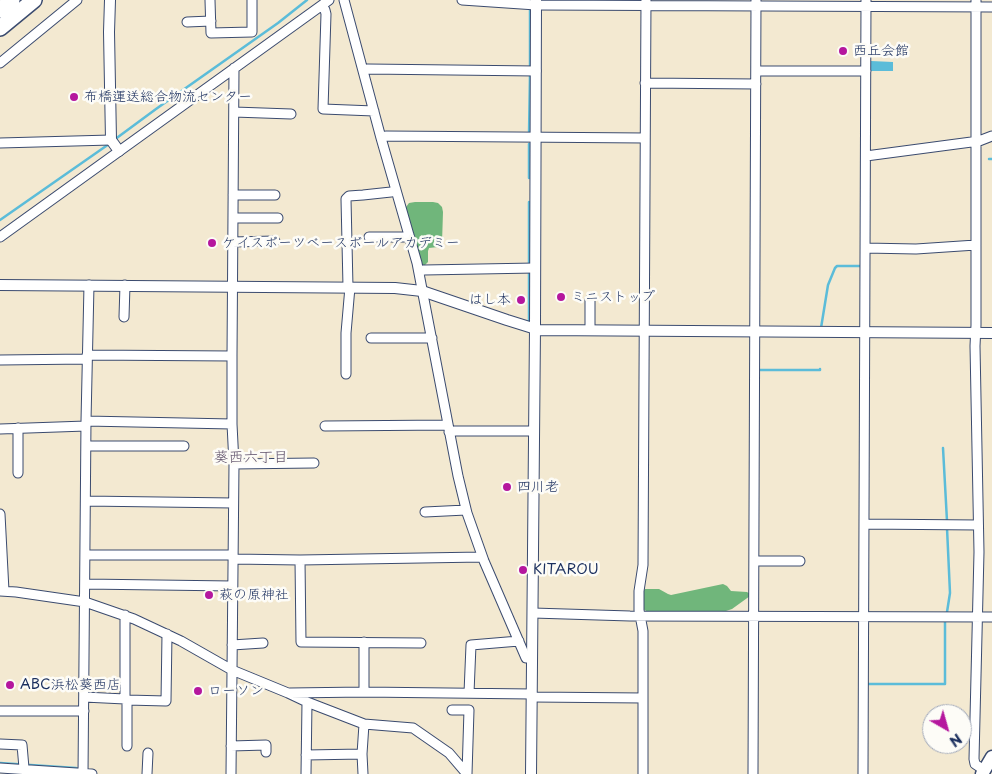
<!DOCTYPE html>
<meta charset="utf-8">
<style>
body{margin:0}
#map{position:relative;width:992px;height:774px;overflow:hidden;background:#f3e9d1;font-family:"Playpen Sans",sans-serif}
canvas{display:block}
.north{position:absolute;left:922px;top:704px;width:50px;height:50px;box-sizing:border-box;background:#fdfcf7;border:1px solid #a3aaba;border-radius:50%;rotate:142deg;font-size:14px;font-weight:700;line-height:20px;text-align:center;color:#1b2f5e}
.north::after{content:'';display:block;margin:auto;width:18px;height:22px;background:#b5179e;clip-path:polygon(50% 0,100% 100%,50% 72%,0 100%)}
</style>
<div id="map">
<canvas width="992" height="774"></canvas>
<div class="north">N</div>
</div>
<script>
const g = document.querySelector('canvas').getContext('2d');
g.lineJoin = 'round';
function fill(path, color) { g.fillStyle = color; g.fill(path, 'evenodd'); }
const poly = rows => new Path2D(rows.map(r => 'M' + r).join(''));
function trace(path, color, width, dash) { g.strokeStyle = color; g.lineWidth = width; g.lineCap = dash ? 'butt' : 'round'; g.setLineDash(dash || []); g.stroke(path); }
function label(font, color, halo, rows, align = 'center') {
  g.font = font + ' "Playpen Sans","Klee One",sans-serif'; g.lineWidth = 5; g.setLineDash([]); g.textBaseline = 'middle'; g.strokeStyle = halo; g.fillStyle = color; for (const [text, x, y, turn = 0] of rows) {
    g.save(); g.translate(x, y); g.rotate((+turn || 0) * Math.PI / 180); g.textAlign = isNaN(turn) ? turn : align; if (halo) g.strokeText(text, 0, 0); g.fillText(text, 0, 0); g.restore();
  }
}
const forest = poly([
 [415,202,433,202,438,203,442,207,443,212,442,243,441,246,438,247,429,248,428,251,428,262,424,266,422,266,406,212,406,207,409,203],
 [723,584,727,586,731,591,747,592,750,594,750,596,732,609,723,612,648,612,643,609,643,591,645,589,659,589,668,594,671,595]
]);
const water = poly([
 [871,61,893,62,893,71,871,71]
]);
const stream = poly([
 [530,8,530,66],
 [529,134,530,75],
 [114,140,156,109,278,23,307,0],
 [989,159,992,159],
 [529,178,529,144],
 [0,220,109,144],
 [529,265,529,202],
 [529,320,529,272],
 [821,328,828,285,835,268,837,266,860,266],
 [759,370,820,370,820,369],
 [943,448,947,521],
 [947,612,950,593,947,528],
 [867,684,945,684,945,620],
 [0,763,76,768]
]);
const minor = poly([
 [210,0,211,33,252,32,252,0],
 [344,0,381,138,417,263,458,476,467,513,484,561,526,658,532,658],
 [462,0,536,5,992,7],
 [976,0,976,325,975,346,979,552,974,759,975,764,984,770],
 [321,6,325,10,326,14,323,109,374,111],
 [187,22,211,21],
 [0,63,77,0],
 [363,70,368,69,536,71],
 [756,71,866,71],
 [645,83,756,84],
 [234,112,291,114],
 [381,138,386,136,645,138],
 [0,143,111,140],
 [866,156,979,141,992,136],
 [233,195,275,195],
 [233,218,278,218],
 [0,237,329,0],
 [369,237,404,237,409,235],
 [232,242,275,241],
 [865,248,916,249,976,245],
 [419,271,424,270,535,268],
 [348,287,346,199,349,196,363,195,391,192,396,190],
 [124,317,125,285],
 [590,330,590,300],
 [371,338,432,338],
 [87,355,232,356],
 [0,360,87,359],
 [346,374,346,333,350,287],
 [86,421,232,424],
 [325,426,448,425],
 [0,429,86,426],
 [449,432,455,431,534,431],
 [86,446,184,446],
 [234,464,314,463],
 [18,473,18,428],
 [86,501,233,503],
 [425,512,466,510],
 [0,514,4,591],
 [864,524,978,525],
 [85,555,233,555],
 [233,559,300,560,482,557],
 [300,560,301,642,421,643],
 [754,561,800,561],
 [85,584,232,586],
 [0,591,16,592,85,602,134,619,181,641,232,670,288,693,307,702,364,724,413,728,449,753,467,774],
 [533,613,630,616,992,617],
 [125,615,125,699],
 [364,642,364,692],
 [232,645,263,643],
 [290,693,364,692,532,694],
 [469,693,471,645,519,641],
 [84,697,125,699,127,700,166,701,167,634],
 [532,697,643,698],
 [452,710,469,710,467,774],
 [0,711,84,711],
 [0,744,22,745,24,768],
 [127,746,127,700],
 [231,746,266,745,266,752],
 [306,755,362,754],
 [0,768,92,774],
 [83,774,86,421,89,285],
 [147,774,148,753],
 [231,774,234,464,232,424,232,356,234,68],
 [306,774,307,702],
 [363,774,362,754,364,724],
 [643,774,643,631,639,610,639,591,643,565,646,0],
 [753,774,756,0],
 [863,774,866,0]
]);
const tertiary = poly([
 [110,0,109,32,111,140,119,151],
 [0,285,395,288,422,291,507,320,539,330,992,333],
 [531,774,535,328,536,0]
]);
const primary = poly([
 [982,774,992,757]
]);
const motorway = poly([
 [0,10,12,0],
 [0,28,34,0]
]);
const markers = [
 [843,51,5,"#b5179e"],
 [74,97,5,"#b5179e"],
 [212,243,5,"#b5179e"],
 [561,297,5,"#b5179e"],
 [521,300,5,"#b5179e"],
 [507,487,5,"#b5179e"],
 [523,570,5,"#b5179e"],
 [209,595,5,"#b5179e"],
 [10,685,5,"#b5179e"],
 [198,691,5,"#b5179e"]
];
const poiNames = [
 ["西丘会館",853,51],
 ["布橋運送総合物流センター",84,97],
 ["ケイスポーツベースボールアカデミー",222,243],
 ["ミニストップ",571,297],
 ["はし本",511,300,"right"],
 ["四川老",517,487],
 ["KITAROU",533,570],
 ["萩の原神社",219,595],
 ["ABC浜松葵西店",20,685],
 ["ローソン",208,691]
];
const neighbourhoodNames = [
 ["葵西六丁目",251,458]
];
fill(forest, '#70b67b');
fill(water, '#5bbcd9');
trace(stream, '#5bbcd9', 2.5);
trace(minor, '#3b4b6f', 11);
trace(tertiary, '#3b4b6f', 12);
trace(primary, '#3b4b6f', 15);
trace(motorway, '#3b4b6f', 18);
trace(minor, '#fff', 9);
trace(tertiary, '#fff', 10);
trace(primary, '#fff', 12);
trace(motorway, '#fff', 15);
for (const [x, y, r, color] of markers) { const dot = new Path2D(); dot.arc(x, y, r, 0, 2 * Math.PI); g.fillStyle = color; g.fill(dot); trace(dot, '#fdfcf7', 2); }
label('14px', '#1b2f5e', '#fdfcf7', poiNames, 'left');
label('15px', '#63556e', '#fdfcf7', neighbourhoodNames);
</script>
